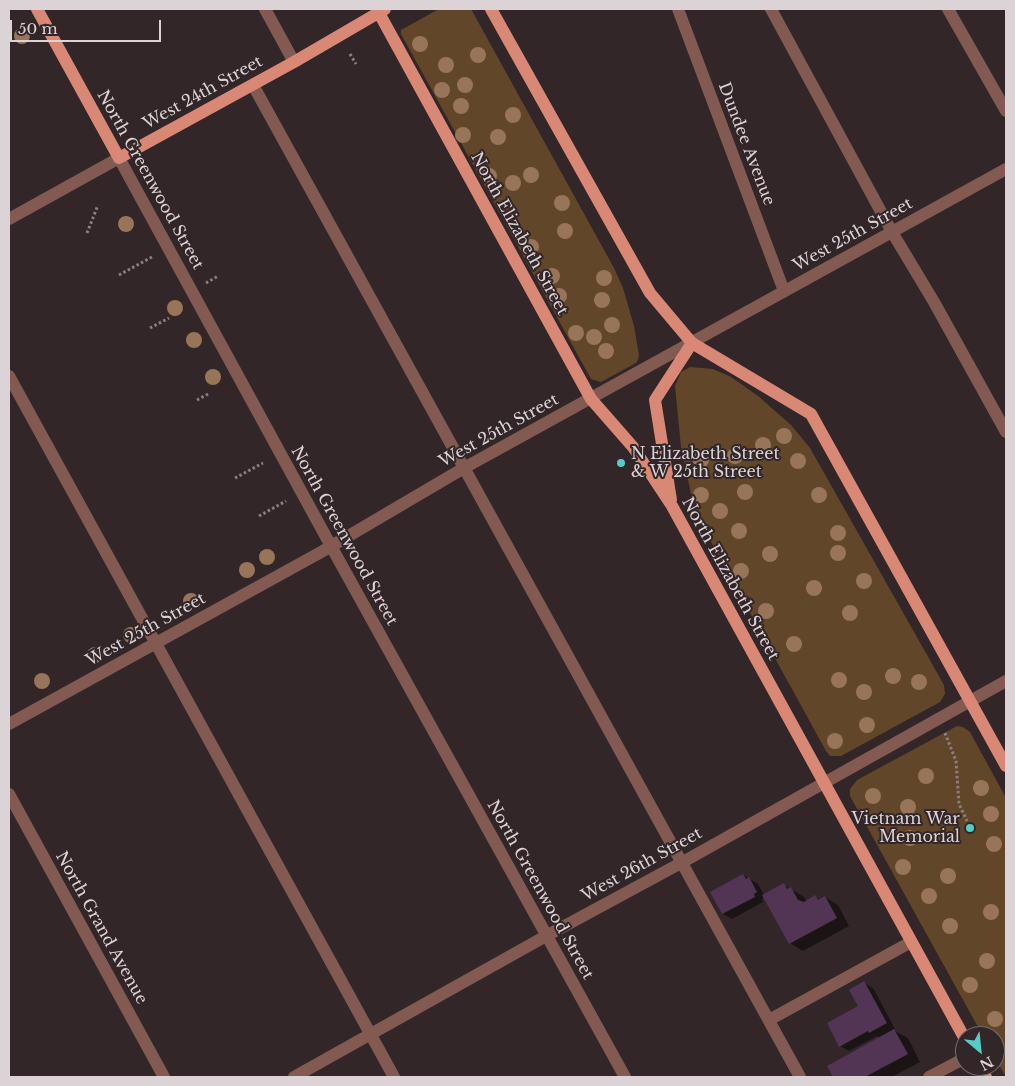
<!DOCTYPE html>
<style>
body{margin:0}
#map{position:relative;width:1015px;height:1086px;overflow:hidden;background:#322629;font-family:"Libre Baskerville",serif}
canvas{display:block}
.frame{position:absolute;inset:0;border:10px solid #dbd3d5;pointer-events:none}
.north{position:absolute;left:955px;top:1026px;width:50px;height:50px;box-sizing:border-box;background:#322629;border:1px solid #766b6e;border-radius:50%;rotate:152deg;font-size:14px;font-weight:700;line-height:20px;text-align:center;color:#dbd3d5}
.north::after{content:'';display:block;margin:auto;width:18px;height:22px;background:#54cdc7;clip-path:polygon(50% 0,100% 100%,50% 72%,0 100%)}
.scale{position:absolute;left:10px;top:20px;width:151px;height:22px;box-sizing:border-box;border:2px solid #dbd3d5;border-top:0;padding-left:6px;font-size:15px;line-height:18px;white-space:nowrap;color:#dbd3d5;-webkit-text-stroke:4px #322629;paint-order:stroke}
</style>
<div id="map">
<canvas width="1015" height="1086"></canvas>
<div class="frame"></div>
<div class="north">N</div>
<div class="scale">50 m</div>
</div>
<script>
const g = document.querySelector('canvas').getContext('2d');
g.lineJoin = 'round';
function fill(path, color) { g.fillStyle = color; g.fill(path, 'evenodd'); }
const poly = rows => new Path2D(rows.map(r => 'M' + r).join(''));
function trace(path, color, width, dash) { g.strokeStyle = color; g.lineWidth = width; g.lineCap = dash ? 'butt' : 'round'; g.setLineDash(dash || []); g.stroke(path); }
function label(font, color, halo, rows, align = 'center') {
  g.font = font + ' "Libre Baskerville",serif'; g.lineWidth = 4; g.setLineDash([]); g.textBaseline = 'middle'; g.strokeStyle = halo; g.fillStyle = color; for (const [text, x, y, turn = 0] of rows) {
    g.save(); g.translate(x, y); g.rotate((+turn || 0) * Math.PI / 180); g.textAlign = isNaN(turn) ? turn : align; if (halo) g.strokeText(text, 0, 0); g.fillText(text, 0, 0); g.restore();
  }
}
const green = poly([
 [439,9,471,9,614,268,623,288,634,326,639,355,638,360,636,363,601,382,591,379,401,34,401,30],
 [690,367,713,369,731,377,758,396,791,425,810,448,944,685,945,694,940,702,841,756,830,756,826,751,698,518,692,499,681,447,675,386,681,372],
 [957,726,963,727,970,732,1006,798,1006,1077,995,1058,995,1036,983,1036,850,796,850,789,857,780]
]);
const shadow = poly([
 [743,875,758,884,764,895,784,885,804,897,807,902,815,897,820,900,825,897,838,905,849,926,803,951,790,943,765,897,762,899,763,902,732,919,723,914,712,892],
 [864,983,873,988,895,1029,893,1030,908,1038,920,1062,892,1077,834,1077,828,1067,880,1038,877,1036,849,1051,840,1046,860,1006]
]);
const building = poly([
 [743,874,746,879,749,877,757,892,754,894,755,897,722,914,710,892],
 [784,883,787,889,791,887,798,900,804,902,815,895,818,900,825,896,837,918,789,944,762,895],
 [864,981,887,1023,869,1033,868,1031,839,1047,827,1023,858,1006,849,990],
 [894,1029,908,1054,865,1077,833,1077,827,1066]
]);
const path = poly([
 [350,54,356,64],
 [87,233,98,205],
 [119,275,152,257],
 [206,283,218,276],
 [150,328,169,318],
 [197,400,210,393],
 [235,478,263,463],
 [259,516,286,501],
 [945,733,956,761,959,804,967,821]
]);
const minor = poly([
 [265,9,294,62],
 [678,9,784,291],
 [771,9,892,232,934,302,1006,432],
 [948,9,1006,111],
 [253,85,800,1077],
 [9,219,119,158,331,546,625,1077],
 [9,376,394,1077],
 [9,724,323,551,464,468,1006,169],
 [9,794,164,1077],
 [769,1020,911,942],
 [294,1077,546,936,681,863,1006,681],
 [929,1077,965,1058]
]);
const major = poly([
 [37,9,119,158,294,62,385,9],
 [491,9,650,293,692,343,811,414,1006,766],
 [379,13,591,399,633,447,672,506,965,1039],
 [671,500,655,400,692,343],
 [980,1066,986,1077]
]);
const trees = [
 [22,36],
 [420,44],
 [478,55],
 [446,65],
 [465,85],
 [442,90],
 [461,106],
 [513,115],
 [463,135],
 [498,137],
 [531,175],
 [489,176],
 [513,183],
 [562,203],
 [126,224],
 [565,231],
 [531,247],
 [552,276],
 [604,278],
 [559,296],
 [602,300],
 [175,308],
 [612,325],
 [576,333],
 [594,337],
 [194,340],
 [606,351],
 [213,377],
 [784,436],
 [763,445],
 [735,456],
 [701,460],
 [798,461],
 [745,492],
 [701,495],
 [819,495],
 [720,511],
 [739,531],
 [838,533],
 [838,553],
 [770,554],
 [267,557],
 [247,570],
 [741,571],
 [864,581],
 [814,588],
 [191,601],
 [766,611],
 [850,613],
 [131,635],
 [794,644],
 [95,655],
 [893,676],
 [839,680],
 [42,681],
 [919,682],
 [864,692],
 [867,725],
 [835,741],
 [926,776],
 [981,788],
 [873,796],
 [908,807],
 [991,814],
 [910,838],
 [994,844],
 [903,867],
 [948,876],
 [929,896],
 [991,912],
 [950,926],
 [987,961],
 [970,985],
 [995,1019]
];
const markers = [
 [621,463,5,"#54cdc7"],
 [970,828,5,"#54cdc7"]
];
const streetNames = [
 ["West 24th Street",203,93,-29],
 ["Dundee Avenue",746,144,69],
 ["North Greenwood Street",150,180,61],
 ["North Elizabeth Street",519,234,61],
 ["West 25th Street",853,235,-29],
 ["West 25th Street",499,431,-29],
 ["North Greenwood Street",344,536,61],
 ["North Elizabeth Street",730,579,61],
 ["West 25th Street",146,630,-29],
 ["West 26th Street",642,865,-29],
 ["North Greenwood Street",540,890,61],
 ["North Grand Avenue",101,928,61]
];
const poiNames = [
 ["N Elizabeth Street",631,454],
 ["& W 25th Street",631,472],
 ["Vietnam War",960,819,"right"],
 ["Memorial",960,837,"right"]
];
fill(green, '#624629');
fill(shadow, '#0007');
fill(building, '#523554');
trace(path, '#8a8082', 3, [2.5, 2.5]);
trace(minor, '#825a51', 12);
trace(major, '#da8876', 12);
g.fillStyle = '#987559';
for (const [x, y] of trees) { g.beginPath(); g.arc(x, y, 8, 0, 2 * Math.PI); g.fill(); }
for (const [x, y, r, color] of markers) { const dot = new Path2D(); dot.arc(x, y, r, 0, 2 * Math.PI); g.fillStyle = color; g.fill(dot); trace(dot, '#322629', 2); }
label('16px', '#dbd3d5', '#322629', streetNames);
label('16px', '#dbd3d5', '#322629', poiNames, 'left');
</script>
